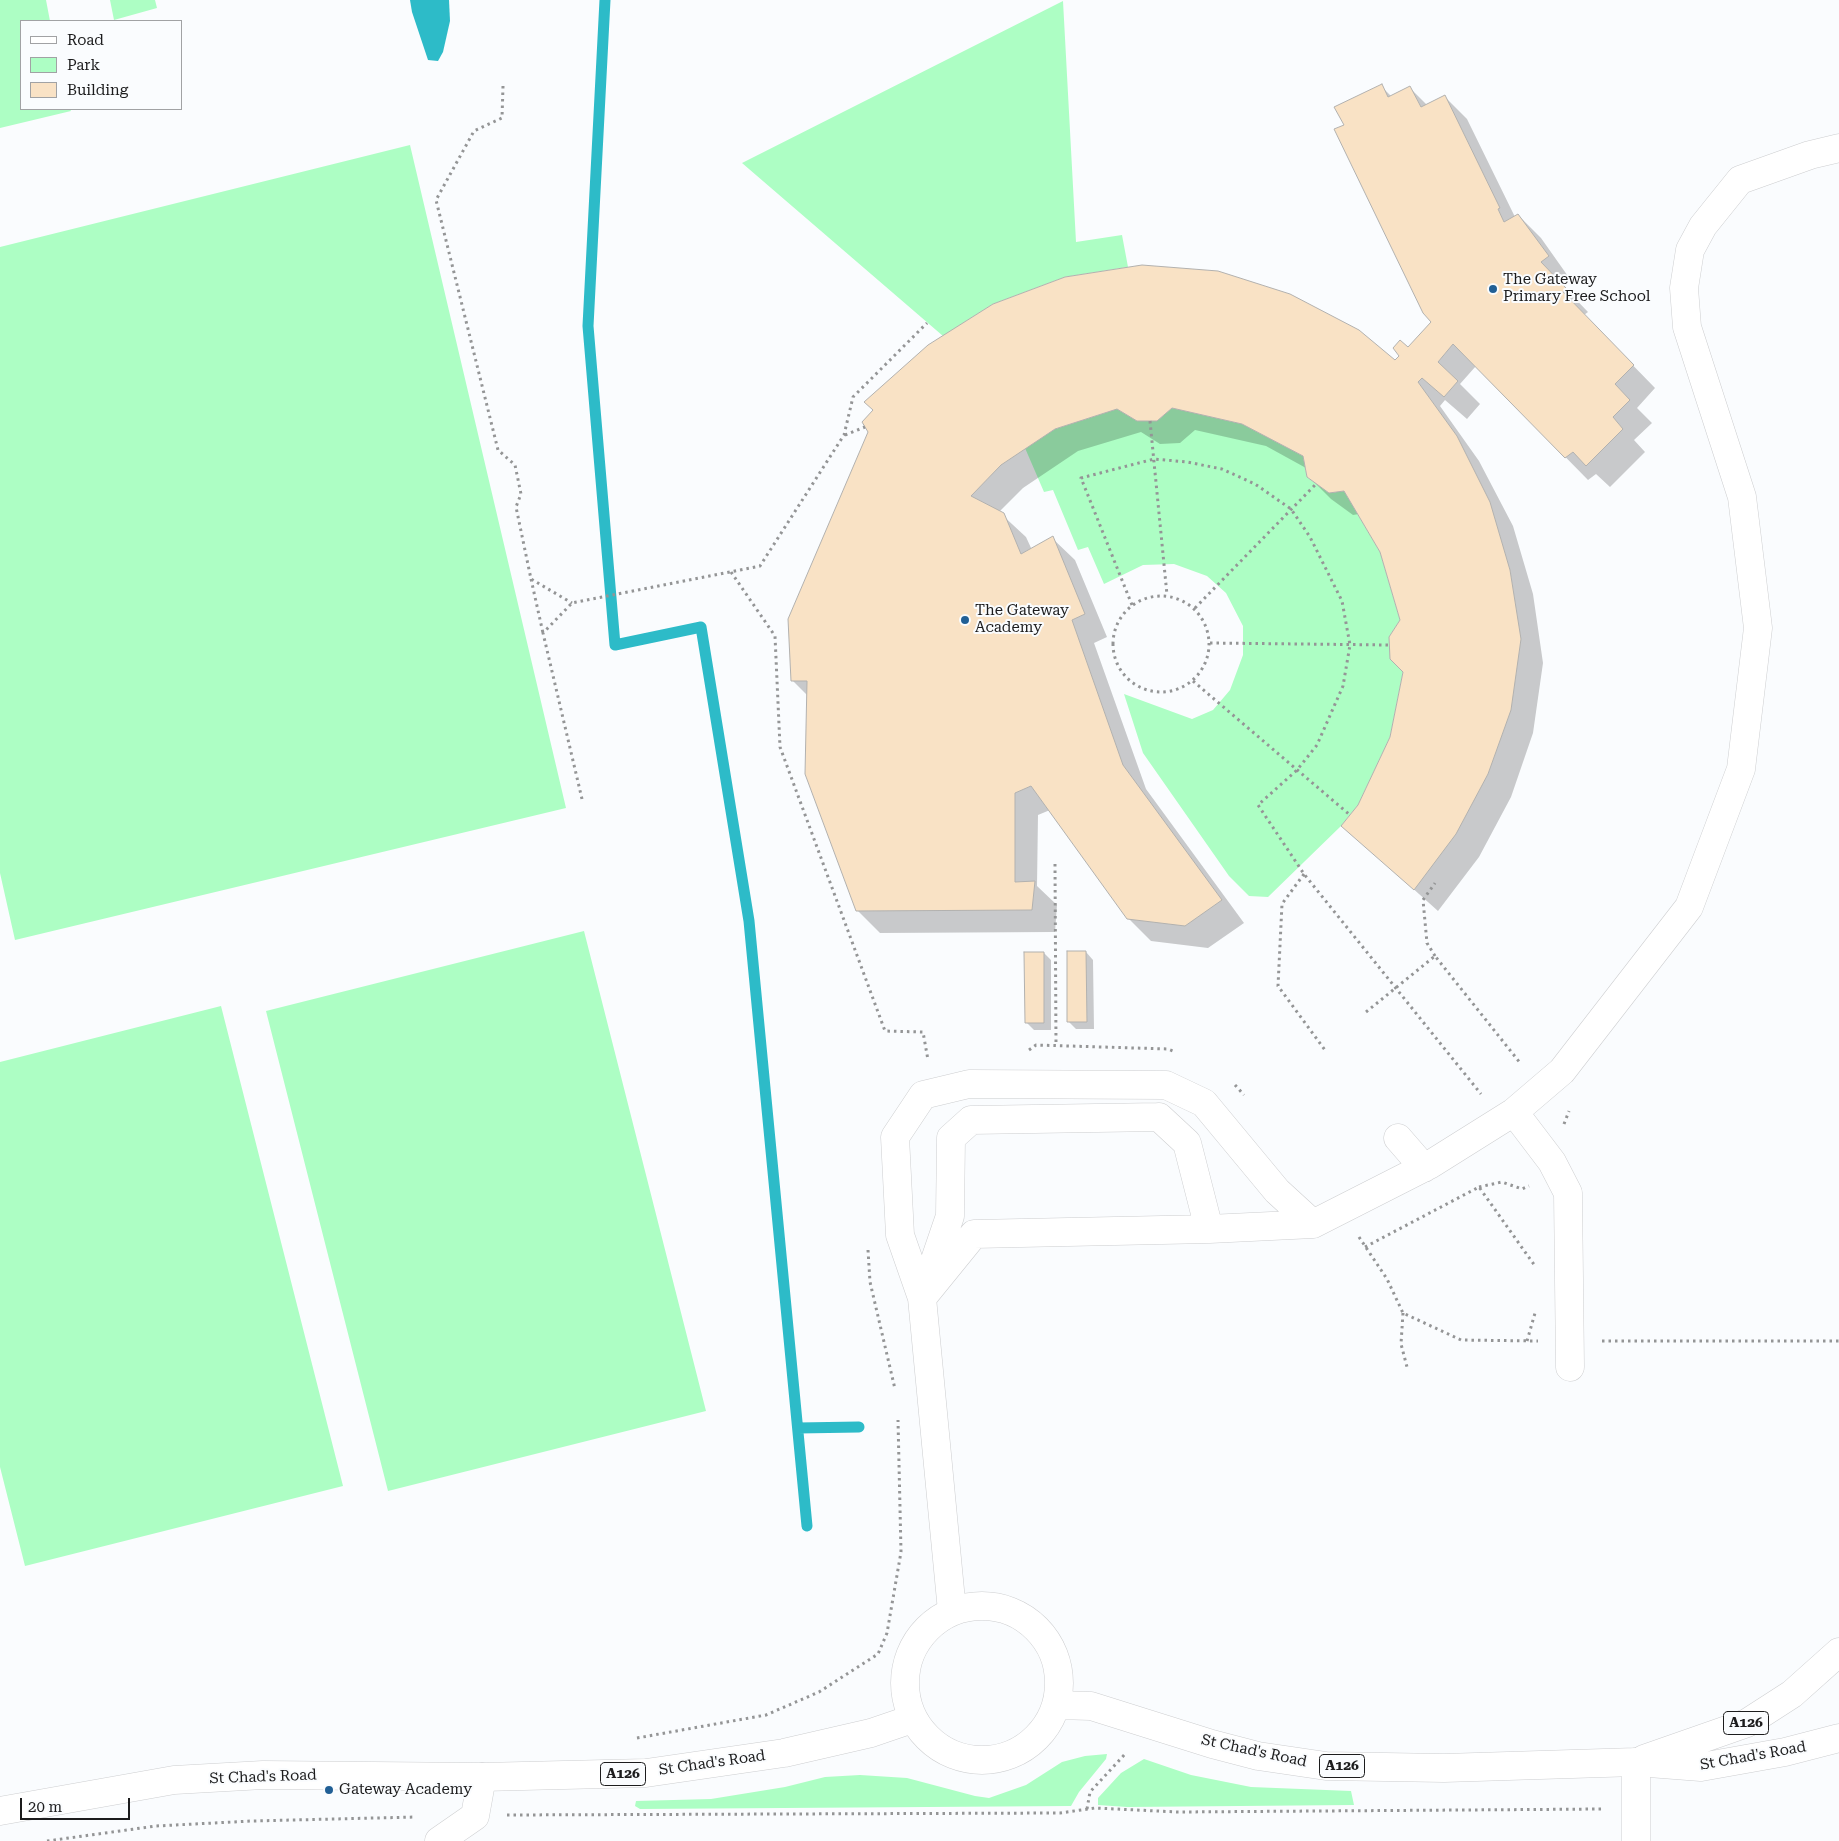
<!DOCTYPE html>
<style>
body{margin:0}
#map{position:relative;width:1839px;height:1841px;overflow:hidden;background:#fafcfe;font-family:"Roboto Serif",serif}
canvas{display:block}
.legend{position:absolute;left:20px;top:20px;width:162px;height:90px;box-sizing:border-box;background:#fafcfe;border:1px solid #a1a2a4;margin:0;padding:6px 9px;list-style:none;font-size:15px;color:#1c1c1d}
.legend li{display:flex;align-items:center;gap:10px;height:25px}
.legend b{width:25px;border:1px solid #a1a2a4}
.scale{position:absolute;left:20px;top:1798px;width:110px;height:22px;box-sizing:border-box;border:2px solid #1c1c1d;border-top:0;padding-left:6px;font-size:15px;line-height:18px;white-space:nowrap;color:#1c1c1d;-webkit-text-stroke:4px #fafcfe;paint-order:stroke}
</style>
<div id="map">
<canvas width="1839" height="1841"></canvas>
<ul class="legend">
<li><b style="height:6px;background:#fff"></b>Road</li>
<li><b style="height:14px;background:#adfec4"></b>Park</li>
<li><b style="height:14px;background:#f9e2c5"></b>Building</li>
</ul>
<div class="scale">20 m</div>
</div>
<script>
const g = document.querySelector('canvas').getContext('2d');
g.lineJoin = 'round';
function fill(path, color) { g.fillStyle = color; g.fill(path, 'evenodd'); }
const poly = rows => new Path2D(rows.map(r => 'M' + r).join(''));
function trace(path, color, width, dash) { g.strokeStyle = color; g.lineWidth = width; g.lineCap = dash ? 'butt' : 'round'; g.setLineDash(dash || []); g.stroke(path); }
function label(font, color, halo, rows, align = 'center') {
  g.font = font + ' "Roboto Serif",serif'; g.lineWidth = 4; g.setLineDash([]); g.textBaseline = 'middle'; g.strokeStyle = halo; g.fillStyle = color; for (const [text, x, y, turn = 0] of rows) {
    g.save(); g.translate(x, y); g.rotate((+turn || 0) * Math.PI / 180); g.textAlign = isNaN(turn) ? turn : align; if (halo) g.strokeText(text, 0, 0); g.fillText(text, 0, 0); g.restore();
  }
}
const green = poly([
 [0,0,46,0,50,21,21,21,21,109,70,109,71,111,0,128],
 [110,0,155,0,157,8,114,20],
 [1063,1,1076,242,1122,235,1128,267,1065,277,993,304,943,336,742,163],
 [410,145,566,808,15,940,0,873,0,247],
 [1172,408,1242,424,1303,456,1307,477,1329,493,1344,491,1380,552,1400,620,1389,637,1391,659,1403,672,1390,737,1358,805,1341,826,1268,897,1249,896,1229,876,1143,753,1124,694,1192,719,1213,710,1230,690,1243,655,1243,626,1226,593,1207,576,1174,564,1143,565,1104,584,1088,547,1078,550,1053,490,1044,492,1025,448,1055,429,1117,409,1137,421,1157,421],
 [584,931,706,1411,388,1491,266,1011],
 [221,1006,343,1486,25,1566,0,1467,0,1062],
 [1107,1754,1106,1759,1079,1792,1071,1806,640,1809,635,1806,636,1801,711,1799,785,1787,825,1777,860,1775,907,1778,975,1796,989,1798,1026,1785,1062,1762,1085,1756],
 [1144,1759,1191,1775,1251,1787,1351,1791,1354,1805,1127,1807,1098,1805,1098,1798,1121,1773]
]);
const water = poly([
 [410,0,449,0,450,21,443,52,438,61,428,60,412,12]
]);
const shadow = poly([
 [1381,86,1392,97,1410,88,1427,105,1444,96,1467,119,1515,217,1518,215,1541,238,1570,279,1563,286,1588,312,1584,315,1655,388,1637,408,1652,423,1634,440,1645,452,1610,487,1596,474,1588,480,1476,366,1460,384,1480,404,1467,419,1445,400,1440,406,1479,461,1513,526,1533,594,1543,663,1533,733,1511,797,1479,857,1438,911,1343,826,1359,806,1391,737,1404,672,1401,620,1381,552,1359,514,1353,515,1331,499,1308,476,1306,468,1266,446,1195,430,1180,443,1160,444,1141,432,1078,451,1023,488,999,512,1026,537,1032,550,1052,538,1075,560,1107,637,1094,643,1146,789,1244,923,1208,948,1151,941,1128,918,1050,810,1038,815,1037,886,1057,905,1055,932,880,933,857,910,808,696,792,680,869,432,1395,362,1432,322,1345,125],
 [1086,952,1093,960,1094,1029,1076,1029,1069,1022],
 [1044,953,1051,960,1051,1030,1034,1030,1026,1022]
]);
const stream = poly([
 [605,0,588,326,615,645,701,627,749,921,807,1526],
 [798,1428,859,1427]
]);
const building = poly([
 [1382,84,1388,97,1410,86,1421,107,1445,95,1500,208,1498,209,1504,222,1518,214,1549,256,1541,262,1566,288,1563,292,1634,365,1615,384,1630,400,1613,417,1623,429,1586,466,1573,452,1565,458,1453,344,1438,362,1458,381,1444,397,1422,378,1418,382,1457,436,1490,502,1510,570,1521,639,1511,710,1488,774,1456,834,1414,890,1341,826,1358,805,1390,737,1403,672,1390,659,1389,637,1400,620,1380,552,1344,491,1329,493,1307,477,1303,456,1242,424,1172,408,1157,421,1137,421,1117,409,1055,429,1001,465,971,496,1004,513,1021,554,1053,536,1085,614,1072,620,1123,765,1222,900,1185,926,1127,919,1031,786,1015,793,1015,882,1035,881,1032,910,856,911,805,774,807,681,791,681,788,619,868,432,862,422,873,410,864,402,928,345,993,304,1065,277,1142,265,1218,271,1290,294,1359,330,1395,360,1399,356,1393,348,1400,340,1408,347,1431,322,1423,313,1334,129,1344,125,1334,107,1382,84],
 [1067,951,1086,951,1087,1022,1067,1022,1067,951],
 [1024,952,1044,952,1044,1023,1025,1023,1024,952]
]);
const path = poly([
 [503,86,502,118,474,131,436,200,498,450,515,465,521,494,516,507,531,579,572,603],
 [1150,421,1167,595],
 [845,435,865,427],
 [731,572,775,636,780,747,885,1031,923,1032,928,1060],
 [531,579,543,633],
 '1113 644a48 48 0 1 1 96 0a48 48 0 1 1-96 0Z',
 [1132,605,1081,478,1154,459,1187,462,1222,469,1255,484,1291,509,1310,537,1342,601,1350,645,1343,686,1317,745,1297,770,1258,805,1304,874,1481,1094],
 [1195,608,1316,484],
 [1210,643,1390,645],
 [1193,681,1350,815],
 [582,799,543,633,572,603,760,566,844,435,853,397,927,323],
 [1055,864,1056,1046],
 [1304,874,1282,904,1278,986,1325,1050],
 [1435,956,1427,943,1423,900,1435,883],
 [1366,1012,1435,956,1521,1064],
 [1029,1050,1036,1045,1168,1049,1173,1051],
 [1235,1085,1244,1095],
 [1564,1124,1569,1111],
 [1479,1187,1502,1182,1522,1189,1529,1186],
 [1359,1237,1387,1279,1403,1313,1461,1340,1538,1341],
 [1365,1247,1479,1187,1535,1266],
 [868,1250,870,1282,895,1389],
 [1403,1313,1401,1344,1407,1367],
 [1527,1341,1535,1313],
 [1602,1341,1839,1341],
 [637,1738,766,1715,819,1692,878,1654,887,1633,901,1552,898,1420],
 [1087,1809,1090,1792,1126,1753],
 [507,1815,1060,1813,1095,1808,1178,1812,1603,1809],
 [47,1841,156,1826,252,1821,416,1817]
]);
const minor = poly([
 [1514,1112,1552,1162,1568,1193,1570,1367],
 [1159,1117,1187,1143,1209,1229,974,1234,922,1298,950,1216,951,1138,971,1120,1159,1117],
 [1398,1138,1424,1168],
 [1209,1229,1313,1224,1431,1164,1514,1112,1562,1071,1689,907,1741,769,1758,628,1742,497,1687,327,1684,288,1690,250,1703,226,1740,180,1810,155,1839,148],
 [952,1611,922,1298,900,1235,895,1137,923,1095,969,1084,1166,1085,1204,1103,1277,1191,1313,1224],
 [1636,1762,1636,1841],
 [439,1841,475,1816,482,1777]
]);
const major = poly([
 '905 1683a77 77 0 1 1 154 0a77 77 0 1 1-154 0Z',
 [1057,1705,1091,1706,1212,1744,1258,1756,1326,1766,1444,1768,1636,1762,1701,1767,1785,1752,1839,1738],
 [1644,1759,1747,1723,1792,1694,1839,1652],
 [0,1811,174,1780,263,1775,482,1777,646,1773,784,1753,871,1733,912,1719]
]);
const markers = [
 [1493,289,5,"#215f95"],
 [965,620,5,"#215f95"],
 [329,1790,5,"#215f95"]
];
const shields = [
 [1746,1723,45],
 [1342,1766,45],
 [623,1774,45]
];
const shieldNames = [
 ["A126",1746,1723],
 ["A126",1342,1766],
 ["A126",623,1774]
];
const poiNames = [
 ["The Gateway",1503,280],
 ["Primary Free School",1503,297],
 ["The Gateway",975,611],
 ["Academy",975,628],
 ["Gateway Academy",339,1790]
];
const streetNames = [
 ["St Chad's Road",1254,1751,12],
 ["St Chad's Road",1753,1756,-10],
 ["St Chad's Road",712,1763,-8],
 ["St Chad's Road",263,1777,-2]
];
fill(green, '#adfec4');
fill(water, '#2dbbc8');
fill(shadow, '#0003');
trace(stream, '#2dbbc8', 11);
fill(building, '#f9e2c5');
trace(building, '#b2b1af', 1);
trace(minor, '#cdced0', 29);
trace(major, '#cdced0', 29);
trace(path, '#949596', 3, [2.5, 4]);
trace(minor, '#fff', 28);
trace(major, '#fff', 28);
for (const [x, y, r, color] of markers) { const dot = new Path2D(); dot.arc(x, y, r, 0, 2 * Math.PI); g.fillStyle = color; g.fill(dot); trace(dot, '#fafcfe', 2); }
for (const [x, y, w] of shields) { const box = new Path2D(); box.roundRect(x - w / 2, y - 11.5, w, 23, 4); g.fillStyle = '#fafcfe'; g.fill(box); trace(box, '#1c1c1d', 1); }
label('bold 14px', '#1c1c1d', null, shieldNames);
label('15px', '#1c1c1d', '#fafcfe', poiNames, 'left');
label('15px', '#1c1c1d', '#fafcfe', streetNames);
</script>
